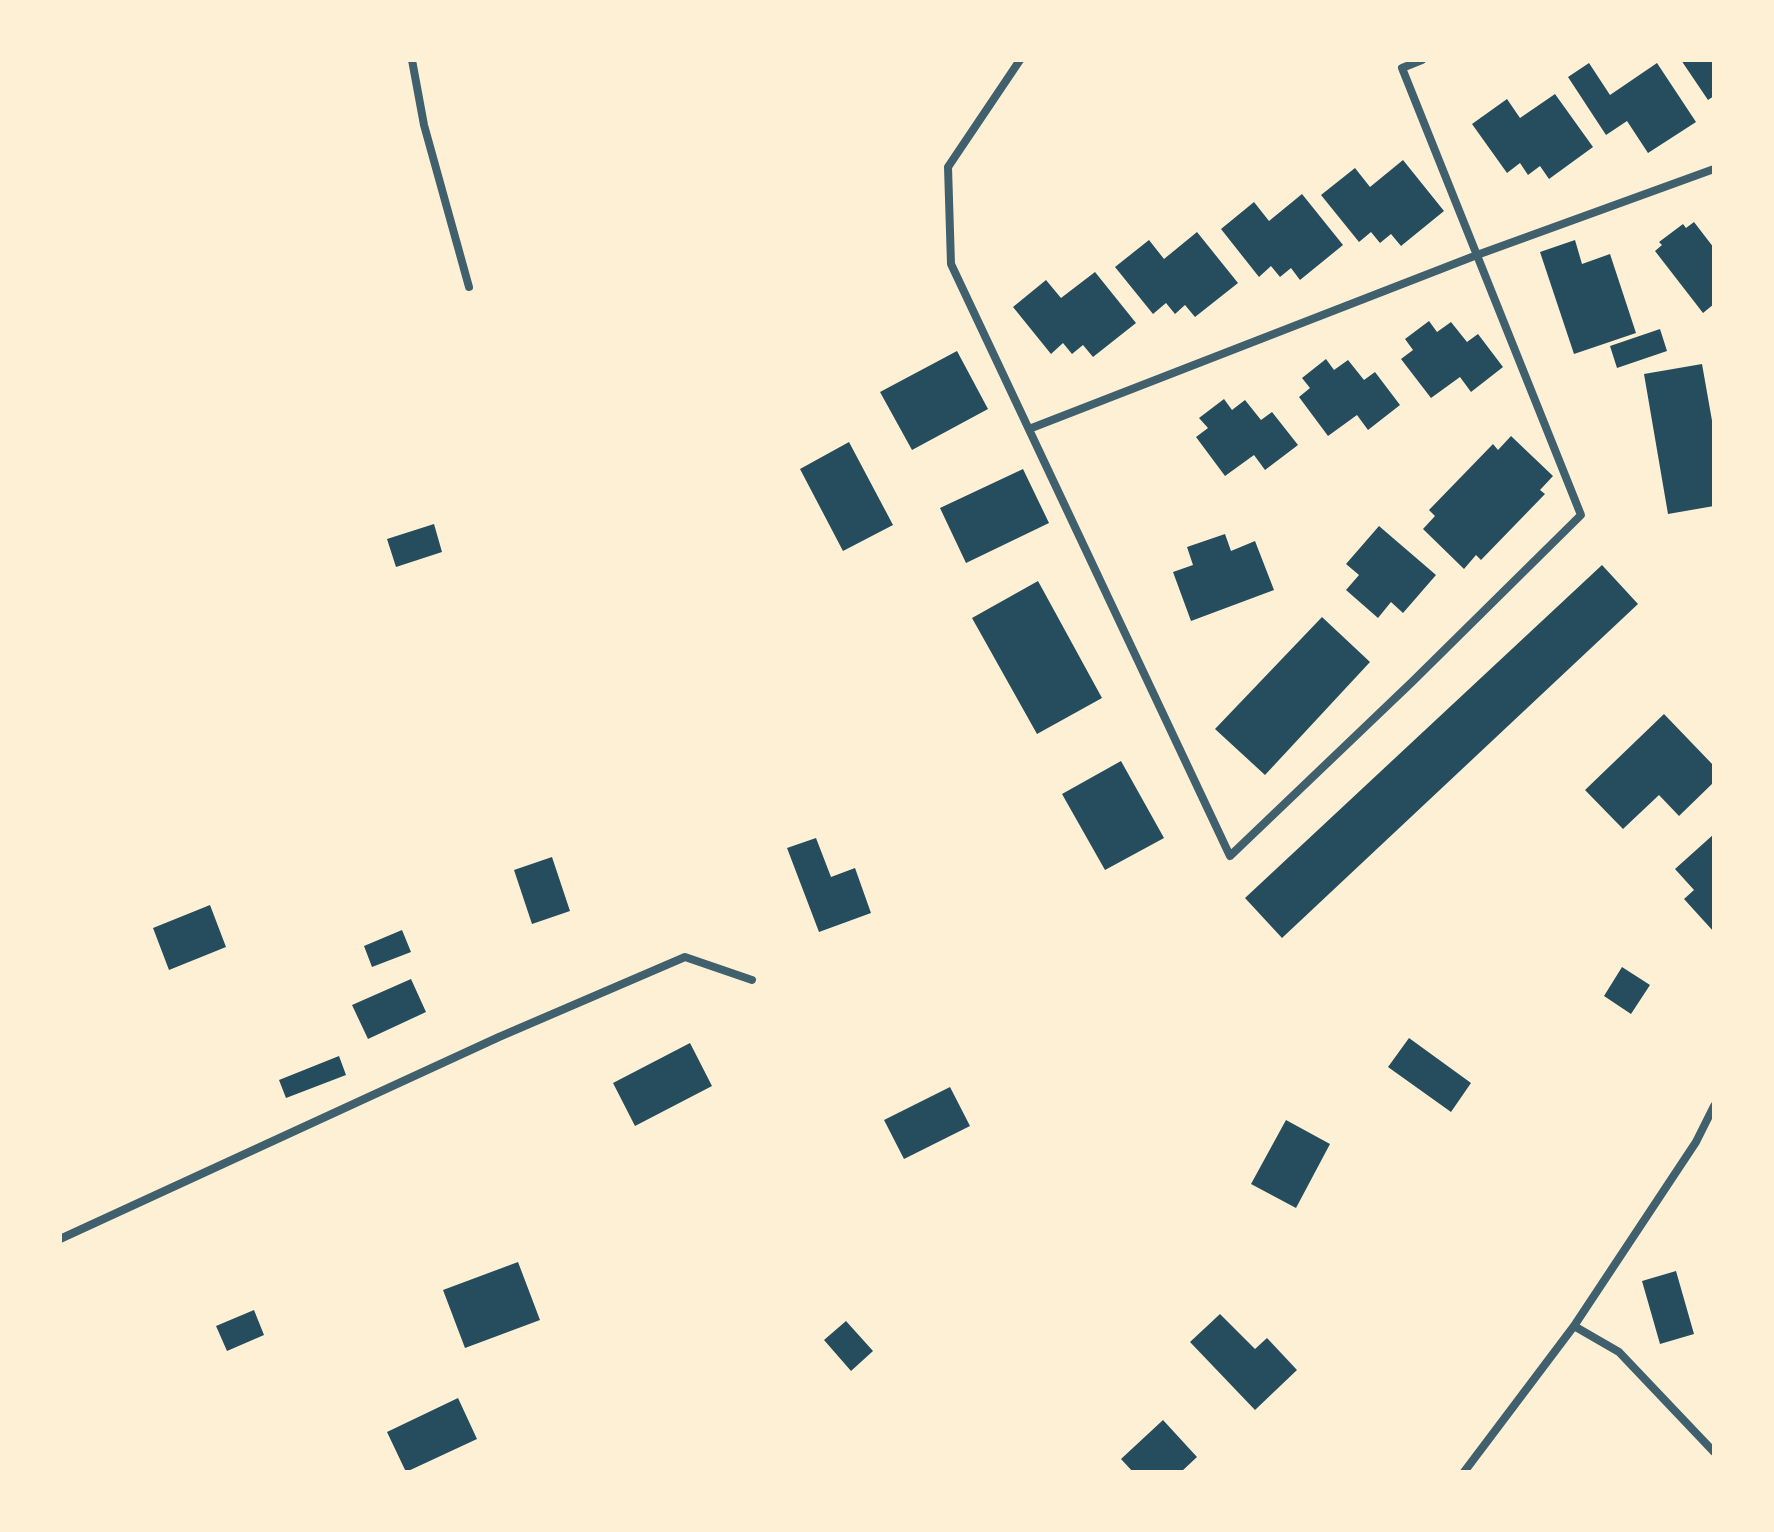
<!DOCTYPE html>
<style>
body{margin:0}
#map{position:relative;width:1774px;height:1532px;overflow:hidden;background:#fdf0d5;font-family:Manrope,sans-serif}
canvas{display:block}
.frame{position:absolute;inset:0;border:62px solid #fdf0d5;pointer-events:none}
</style>
<div id="map">
<canvas width="1774" height="1532"></canvas>
<div class="frame"></div>
</div>
<script>
const g = document.querySelector('canvas').getContext('2d');
g.lineJoin = 'round';
function fill(path, color) { g.fillStyle = color; g.fill(path, 'evenodd'); }
const poly = rows => new Path2D(rows.map(r => 'M' + r).join(''));
function trace(path, color, width, dash) { g.strokeStyle = color; g.lineWidth = width; g.lineCap = dash ? 'butt' : 'round'; g.setLineDash(dash || []); g.stroke(path); }
const building = poly([
 [1681,60,1714,60,1714,96,1708,100],
 [1589,63,1610,95,1657,63,1696,122,1648,153,1627,121,1606,135,1568,77],
 [1555,94,1593,147,1549,179,1540,166,1528,175,1520,163,1507,173,1472,124,1507,99,1520,118],
 [1403,160,1444,211,1401,246,1391,234,1380,243,1371,232,1359,242,1321,195,1355,168,1370,187],
 [1302,194,1343,245,1300,280,1291,268,1280,277,1271,266,1259,277,1221,229,1254,202,1269,221],
 [1694,222,1714,248,1714,304,1703,313,1655,251,1662,245,1659,242,1683,224,1686,228],
 [1197,232,1238,283,1195,317,1185,305,1175,314,1166,303,1153,314,1115,267,1149,240,1164,259],
 [1575,240,1582,264,1610,254,1636,333,1574,354,1540,252],
 [1095,272,1136,323,1093,357,1083,345,1072,354,1063,343,1051,354,1013,307,1046,280,1061,298],
 [1429,321,1437,332,1451,322,1467,342,1478,334,1503,367,1471,392,1460,377,1431,398,1401,359,1413,350,1405,339],
 [1660,329,1667,351,1617,368,1610,346],
 [957,351,988,409,912,450,880,392],
 [1326,359,1334,370,1348,360,1364,380,1375,372,1400,405,1368,430,1357,415,1328,436,1299,397,1310,388,1302,378],
 [1702,364,1714,432,1714,506,1668,514,1644,374],
 [1224,399,1232,410,1245,400,1261,420,1272,412,1298,445,1265,470,1254,455,1225,476,1196,437,1208,428,1199,418],
 [1511,436,1553,476,1540,490,1545,494,1481,560,1476,555,1464,569,1423,529,1435,516,1429,510,1493,444,1498,450],
 [849,442,893,525,843,551,800,469],
 [1023,469,1049,523,966,563,940,508],
 [434,524,442,552,396,567,387,539],
 [1379,526,1436,575,1403,613,1391,602,1378,618,1346,590,1359,575,1346,564],
 [1225,534,1231,551,1255,541,1274,590,1191,621,1173,572,1193,565,1187,547],
 [1602,565,1638,604,1282,938,1245,898],
 [1038,581,1102,698,1037,734,972,618],
 [1322,617,1370,662,1265,775,1215,729],
 [1664,714,1714,766,1714,782,1679,816,1659,795,1623,829,1585,790],
 [1121,761,1164,838,1105,870,1062,794],
 [1714,834,1714,932,1684,899,1694,890,1675,869],
 [816,838,831,877,855,868,871,913,819,932,787,848],
 [552,857,570,911,532,924,514,870],
 [210,905,226,947,169,970,153,928],
 [402,930,411,952,372,967,364,946],
 [1622,967,1650,985,1631,1014,1604,996],
 [411,979,426,1012,368,1039,352,1005],
 [1409,1038,1471,1083,1451,1112,1388,1067],
 [690,1043,712,1086,635,1126,613,1083],
 [339,1056,346,1075,286,1098,279,1080],
 [950,1087,970,1126,904,1159,884,1120],
 [1286,1120,1330,1144,1296,1208,1251,1184],
 [518,1262,540,1320,465,1348,443,1290],
 [1676,1271,1694,1334,1660,1344,1642,1281],
 [254,1310,264,1335,227,1351,216,1326],
 [1220,1314,1255,1349,1267,1338,1297,1370,1255,1410,1190,1342],
 [846,1321,873,1351,851,1371,824,1340],
 [458,1398,477,1439,406,1472,387,1432],
 [1163,1420,1197,1457,1181,1472,1133,1472,1121,1459]
]);
const minor = poly([
 [412,60,424,125,469,287],
 [1020,60,948,167,951,264,1230,856,1412,682,1581,515,1402,68,1422,60],
 [1029,429,1477,255,1714,169],
 [60,1239,499,1037,685,957,752,980],
 [1574,1326,1619,1352,1714,1452],
 [1464,1472,1574,1326,1696,1142,1714,1106]
]);
fill(building, '#264d5e');
trace(minor, '#3f606c', 8);
</script>
